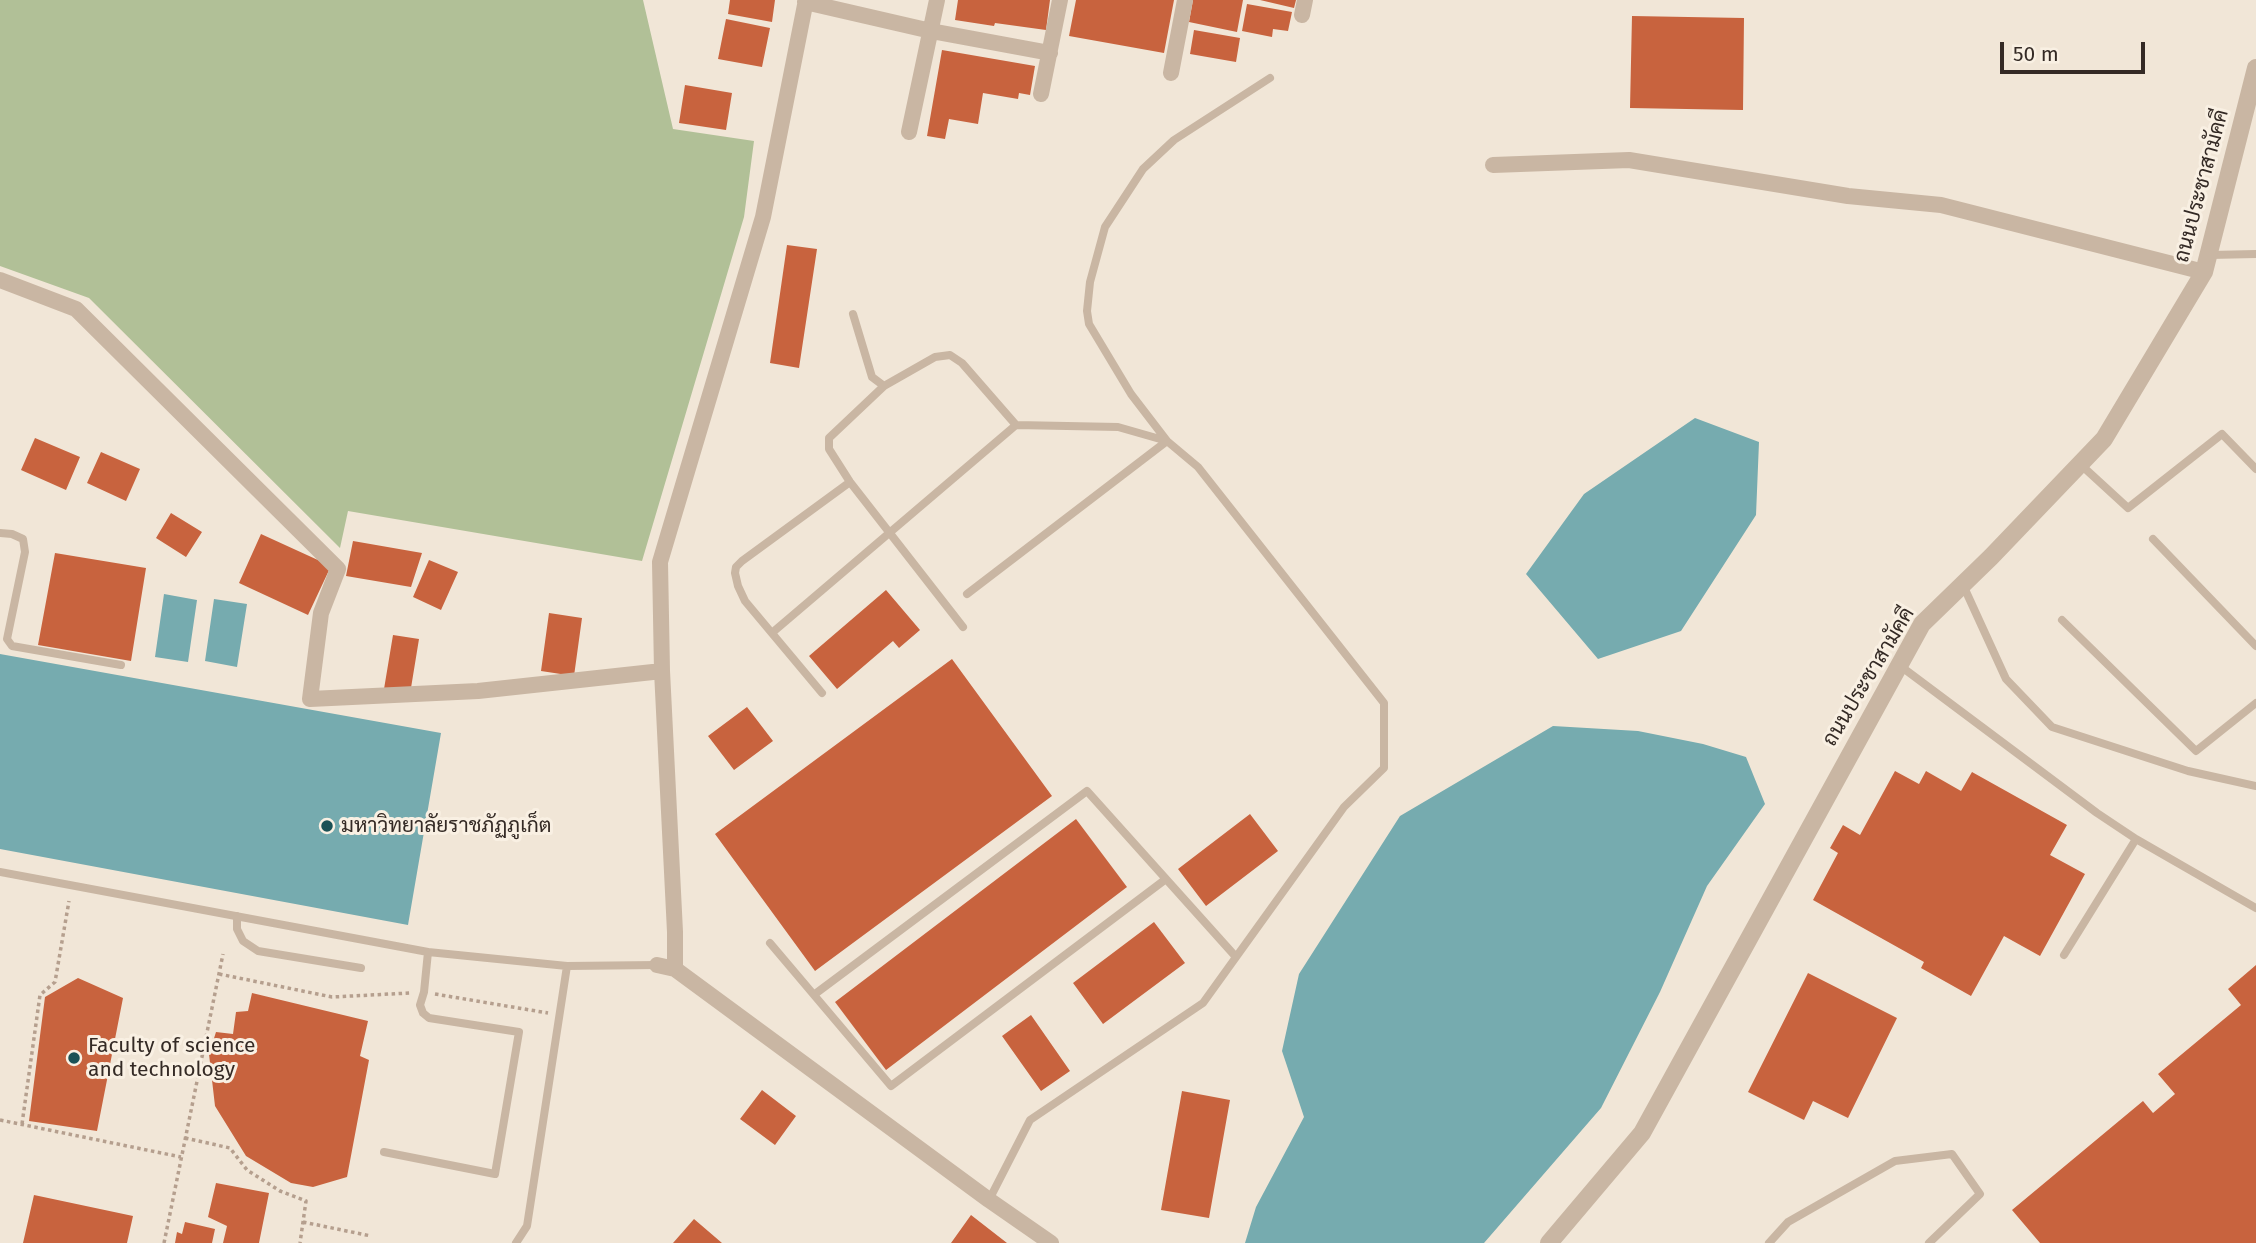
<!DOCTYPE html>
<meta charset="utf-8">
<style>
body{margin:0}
#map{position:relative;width:2256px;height:1243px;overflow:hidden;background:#f1e6d7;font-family:"Fira Sans",sans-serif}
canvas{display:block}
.scale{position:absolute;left:2000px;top:42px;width:145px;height:32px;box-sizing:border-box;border:4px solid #342a25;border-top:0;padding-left:9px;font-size:21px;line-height:24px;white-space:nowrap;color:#342a25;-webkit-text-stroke:5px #f9f0e3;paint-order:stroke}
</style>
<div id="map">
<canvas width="2256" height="1243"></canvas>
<div class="scale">50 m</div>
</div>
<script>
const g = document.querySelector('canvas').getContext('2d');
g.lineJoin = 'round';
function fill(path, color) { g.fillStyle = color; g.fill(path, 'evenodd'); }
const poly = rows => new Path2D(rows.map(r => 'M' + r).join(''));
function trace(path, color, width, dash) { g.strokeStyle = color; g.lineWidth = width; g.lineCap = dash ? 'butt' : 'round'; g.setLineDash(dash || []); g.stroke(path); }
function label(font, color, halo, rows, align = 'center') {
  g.font = font + ' "Fira Sans",Sarabun,sans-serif'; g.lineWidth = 6; g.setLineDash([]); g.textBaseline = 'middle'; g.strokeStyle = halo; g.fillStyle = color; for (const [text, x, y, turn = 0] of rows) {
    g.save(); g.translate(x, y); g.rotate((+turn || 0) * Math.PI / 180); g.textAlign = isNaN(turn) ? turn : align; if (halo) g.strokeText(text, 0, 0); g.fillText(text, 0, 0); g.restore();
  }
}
const green = poly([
 [0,0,643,0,673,129,754,141,744,217,642,561,348,511,340,548,89,298,0,266]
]);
const water = poly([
 [1695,418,1759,442,1756,515,1681,631,1598,659,1526,574,1584,494],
 [164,594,197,600,188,662,155,657],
 [214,599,247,604,237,667,205,661],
 [0,654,441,733,408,925,0,849],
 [1553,726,1638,731,1703,744,1746,757,1765,804,1707,886,1660,992,1601,1108,1484,1243,1245,1243,1256,1207,1304,1117,1282,1051,1299,974,1400,816]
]);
const building = poly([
 [730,0,775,0,772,22,728,14],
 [958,0,1050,0,1046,30,995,23,994,26,955,20],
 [1076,0,1174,0,1164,53,1069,36],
 [1193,0,1243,0,1237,32,1189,22],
 [1260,0,1296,0,1294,8],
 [1247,4,1292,12,1288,31,1273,29,1272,37,1242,31],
 [1632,16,1744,18,1743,110,1630,108],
 [726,19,770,28,762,67,718,59],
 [1194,30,1240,38,1236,62,1190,54],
 [942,50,1035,66,1030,95,1019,93,1018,99,983,93,978,124,949,119,945,139,927,136],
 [685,85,732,93,726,130,679,123],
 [787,245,817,249,799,368,770,363],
 [35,438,80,457,66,490,21,470],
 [101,452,140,469,126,501,87,483],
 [171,513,202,532,186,557,156,538],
 [261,534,331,566,308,615,239,583],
 [353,541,422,553,411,587,346,576],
 [55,553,146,568,131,661,38,645],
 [429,560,458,572,441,610,413,597],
 [886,590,920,630,899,648,893,641,837,689,809,656],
 [549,613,582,618,574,676,541,671],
 [393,635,419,639,410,694,384,689],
 [952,659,1052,796,815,971,715,834],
 [747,707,773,741,734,770,708,736],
 [1895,771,1919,784,1926,771,1961,791,1972,772,2067,825,2050,855,2085,874,2040,956,2004,936,1971,996,1921,968,1924,962,1813,900,1838,853,1830,848,1843,825,1860,835],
 [1250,814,1278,851,1206,906,1178,869],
 [1076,819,1127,887,886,1070,835,1002],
 [1154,922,1185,963,1103,1024,1073,983],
 [2256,965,2256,1243,2040,1243,2012,1210,2143,1101,2153,1113,2175,1094,2158,1074,2241,1005,2228,989],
 [1808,973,1897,1018,1848,1118,1813,1101,1804,1120,1748,1092],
 [78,978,123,998,97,1131,29,1121,45,997],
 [252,993,368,1021,360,1056,369,1060,347,1177,313,1187,291,1183,246,1156,215,1106,209,1054,216,1032,233,1034,236,1012,248,1011],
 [1031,1015,1070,1071,1041,1091,1002,1036],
 [762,1090,796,1116,775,1145,740,1119],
 [1182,1091,1230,1100,1209,1218,1161,1210],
 [216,1183,269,1193,259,1243,223,1243,227,1226,208,1217],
 [34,1195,133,1216,127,1243,23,1243],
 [971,1215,1007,1243,951,1243],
 [694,1219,722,1243,673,1243],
 [185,1222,215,1229,212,1243,175,1243,177,1232,182,1234]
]);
const path = poly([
 [219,974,332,997,410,993],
 [435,994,548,1013],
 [0,1120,181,1157],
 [22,1124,40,995,55,982,69,901],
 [185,1138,230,1148,247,1170,280,1191,306,1201,300,1243],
 [303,1222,371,1236],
 [164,1243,223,954]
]);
const service = poly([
 [2210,255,2256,254],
 [853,314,872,377,884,386,935,357,950,355,962,363,1016,425,1118,427,1167,441,1198,467,1384,703,1384,768,1344,807,1203,1003,1030,1120,989,1200],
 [884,386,829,438,829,449,850,482,963,627],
 [2080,464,2128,508,2222,434,2256,469],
 [0,533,12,534,23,539,25,552,7,639,12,646,121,665],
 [2153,539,2256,646],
 [1963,585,2006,679,2052,727,2188,771,2256,786],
 [967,594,1167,441,1131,394,1089,324,1087,311,1090,282,1105,227,1143,169,1174,140,1270,78],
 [2062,620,2196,751,2256,703],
 [773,632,1016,425],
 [1899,665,2097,813,2136,839,2064,955],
 [822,693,745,601,738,586,735,573,736,567,742,561,850,482],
 [2136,839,2256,908],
 [0,872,428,952,424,992,420,1005,423,1013,429,1018,519,1032,495,1174,384,1152],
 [237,916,237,929,243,941,258,951,361,968],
 [770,943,891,1086,1166,879],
 [428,952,567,966,657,965],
 [815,994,1087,791,1236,957],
 [516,1243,527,1226,567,966],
 [1769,1243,1788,1222,1895,1161,1952,1154,1980,1194,1929,1243]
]);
const minor = poly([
 [805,2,931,31,1050,53],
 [1302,15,1305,0],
 [1171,73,1185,0],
 [1041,94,1060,0],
 [909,132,937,0],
 [1493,165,1629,160,1848,196,1941,205,2204,272],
 [0,280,76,309,338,569,321,613,310,699,478,691,662,671],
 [657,965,675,969,989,1200,1051,1243],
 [675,969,675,932,662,671,660,562,763,217,806,0]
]);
const tertiary = poly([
 [1549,1243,1642,1133,1922,624,1991,557,2104,439,2204,272,2256,68]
]);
const markers = [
 [327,826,7,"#1b5156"],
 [74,1058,7,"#1b5156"]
];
const streetNames = [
 ["ถนนประชาสามัคคี",2202,186,-75],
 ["ถนนประชาสามัคคี",1869,677,-59]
];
const poiNames = [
 ["มหาวิทยาลัยราชภัฏภูเก็ต",341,826],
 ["Faculty of science",88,1046],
 ["and technology",88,1070]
];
fill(green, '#b1c097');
fill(water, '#76abaf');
fill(building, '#c8633e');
trace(path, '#b59f8e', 3.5, [3.5, 3.5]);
trace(service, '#c9b6a3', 8);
trace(minor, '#c9b6a3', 16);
trace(tertiary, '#c9b6a3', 18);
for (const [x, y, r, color] of markers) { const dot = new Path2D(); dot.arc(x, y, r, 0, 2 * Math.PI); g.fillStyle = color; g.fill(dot); trace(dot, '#f9f0e3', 2.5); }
label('21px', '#342a25', '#f9f0e3', streetNames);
label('21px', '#342a25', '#f9f0e3', poiNames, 'left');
</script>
